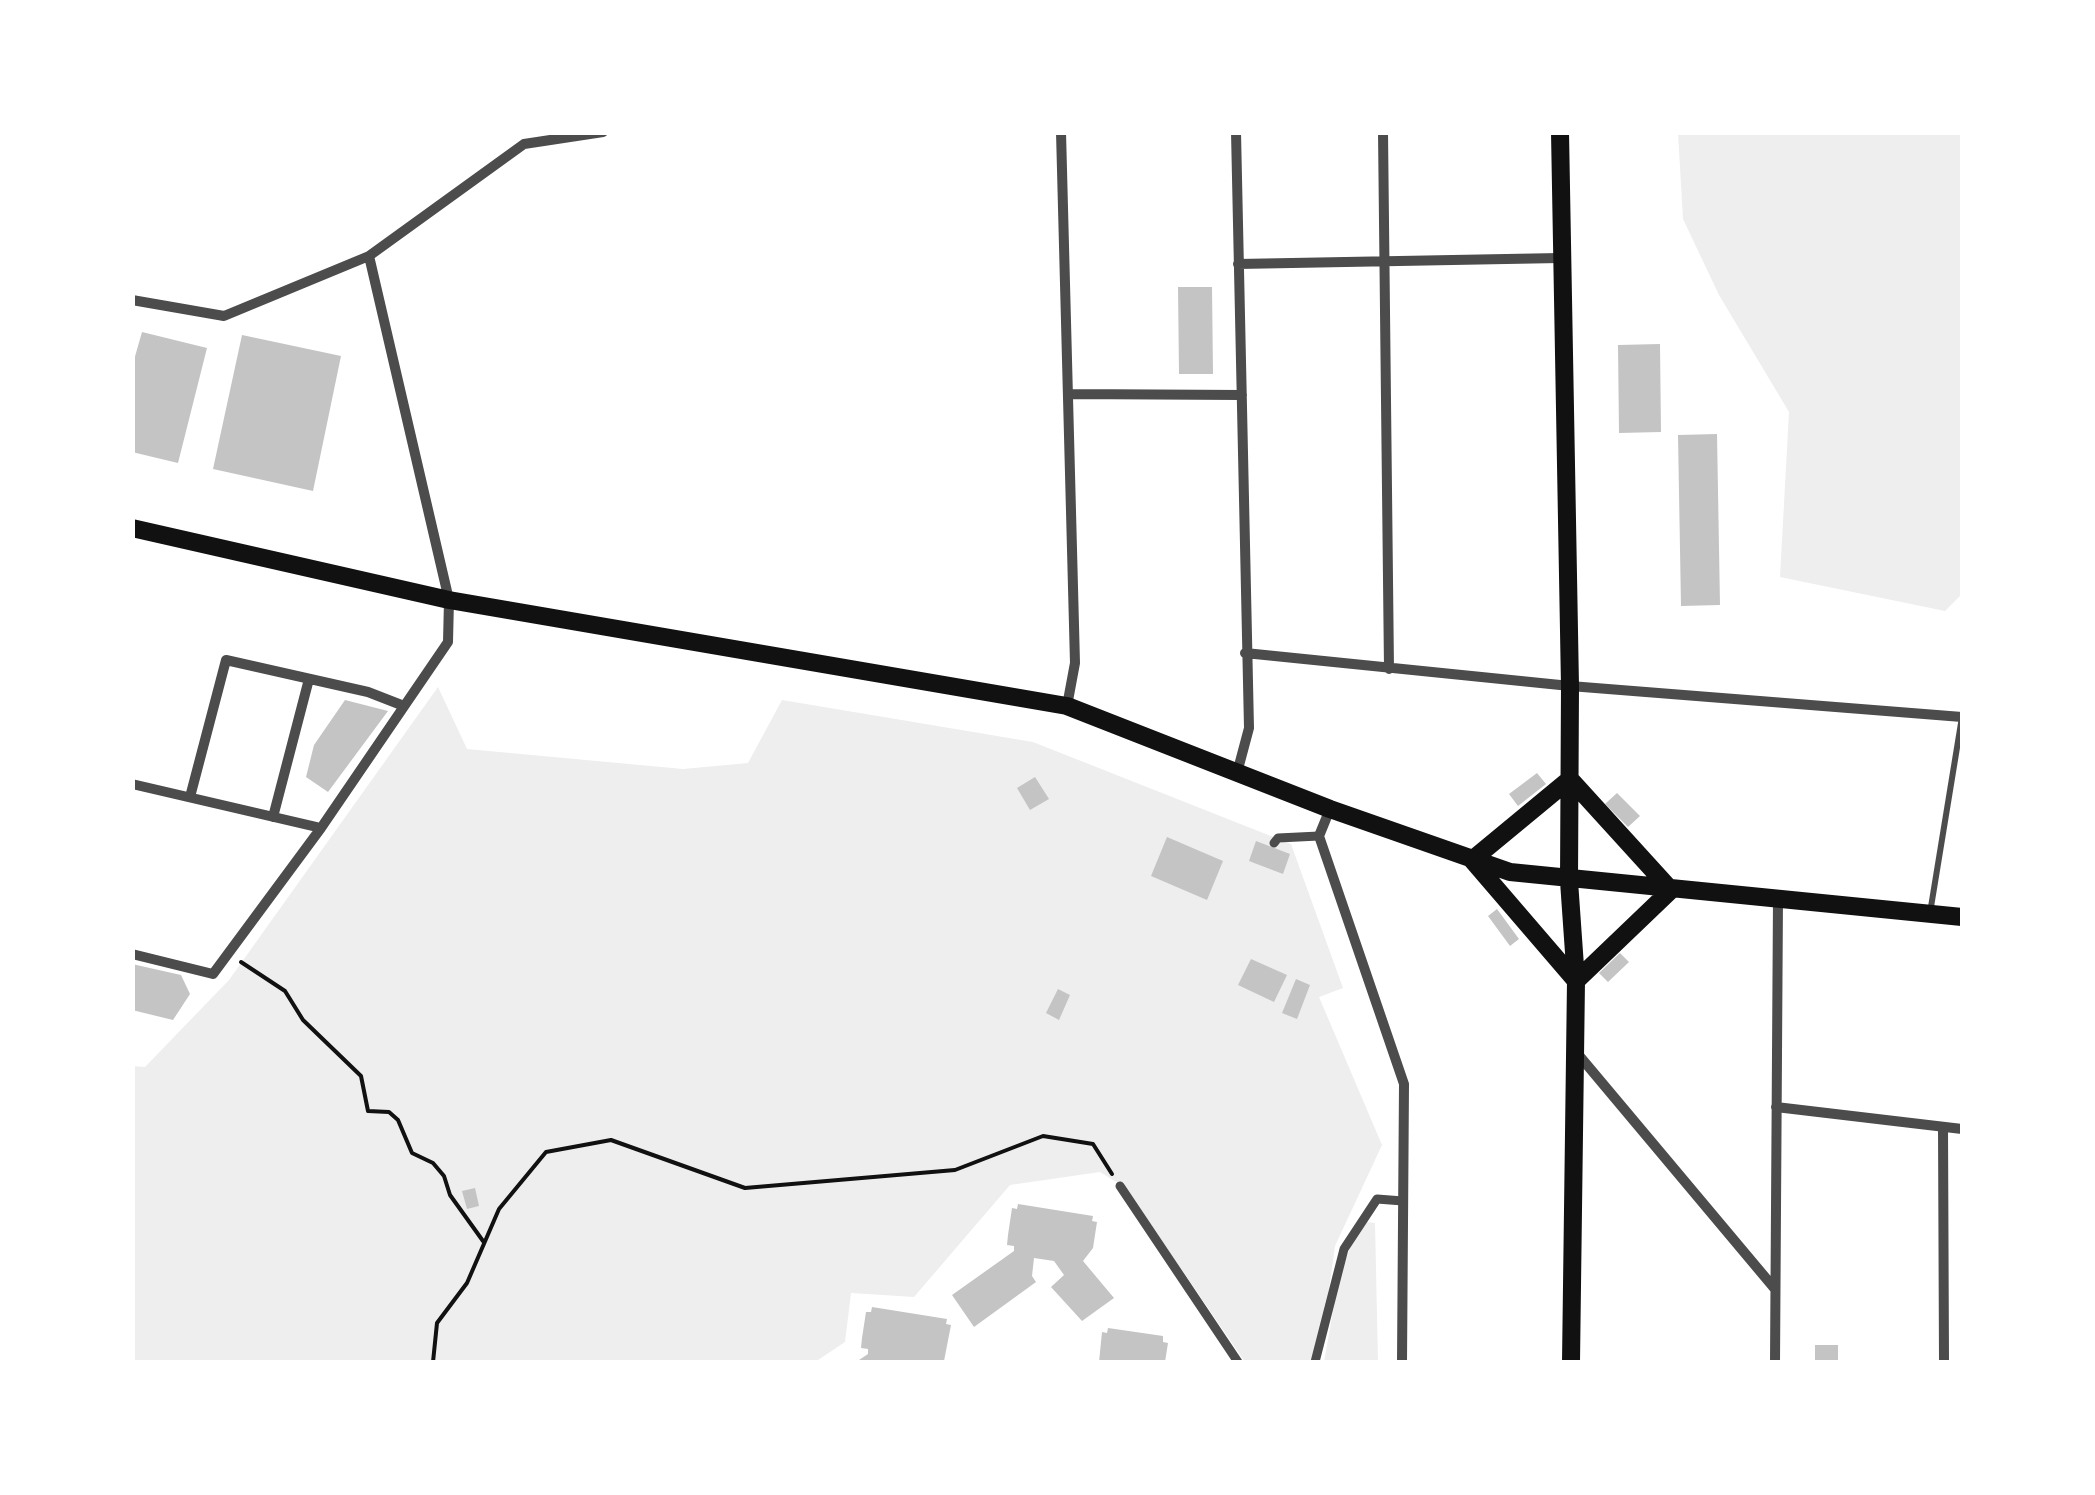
<!DOCTYPE html>
<style>
body{margin:0}
#map{position:relative;width:2095px;height:1495px;overflow:hidden;background:#fff;font-family:Commissioner,sans-serif}
canvas{display:block}
.frame{position:absolute;inset:0;border:135px solid #fff;pointer-events:none}
</style>
<div id="map">
<canvas width="2095" height="1495"></canvas>
<div class="frame"></div>
</div>
<script>
const g = document.querySelector('canvas').getContext('2d');
g.lineJoin = 'round';
function fill(path, color) { g.fillStyle = color; g.fill(path, 'evenodd'); }
const poly = rows => new Path2D(rows.map(r => 'M' + r).join(''));
function trace(path, color, width, dash) { g.strokeStyle = color; g.lineWidth = width; g.lineCap = dash ? 'butt' : 'round'; g.setLineDash(dash || []); g.stroke(path); }
const green = poly([
 [1678,133,1962,133,1962,594,1945,611,1780,577,1789,412,1719,295,1683,219],
 [438,687,467,749,683,769,748,763,782,700,1033,742,1291,844,1343,988,1319,997,1382,1145,1335,1246,1322,1338,1312,1362,1245,1362,1126,1188,1100,1172,1010,1185,914,1297,851,1293,845,1342,815,1362,133,1362,132,1066,145,1067,229,980],
 [1367,1222,1375,1223,1378,1362,1324,1362,1339,1277,1357,1230]
]);
const building = poly([
 [1178,287,1212,287,1213,374,1179,374],
 [142,332,207,348,178,463,132,452,132,367],
 [242,335,341,356,313,491,213,469],
 [1660,344,1661,432,1619,433,1618,345],
 [1717,434,1720,605,1681,606,1678,435],
 [345,700,388,711,328,792,306,777,314,745],
 [1537,773,1546,784,1518,806,1509,794],
 [1035,777,1049,799,1030,810,1017,788],
 [1617,793,1640,816,1628,827,1605,804],
 [1167,837,1223,861,1207,900,1151,876],
 [1256,841,1290,854,1283,874,1249,861],
 [1497,909,1519,939,1510,946,1488,916],
 [1620,953,1629,962,1608,982,1599,973],
 [1251,959,1287,975,1274,1002,1238,985],
 [132,964,181,975,190,994,173,1020,132,1010],
 [1296,979,1310,985,1297,1019,1282,1013],
 [1058,989,1070,995,1059,1020,1046,1013],
 [475,1188,479,1206,467,1209,462,1191],
 [1018,1204,1093,1216,1092,1221,1097,1222,1093,1248,1083,1261,1114,1298,1082,1321,1051,1287,1064,1275,1054,1261,1034,1258,1032,1276,1036,1282,974,1327,952,1295,1014,1251,1014,1246,1007,1245,1008,1235,1012,1208,1017,1209],
 [872,1307,947,1319,946,1324,951,1325,944,1361,856,1362,868,1354,868,1349,861,1348,862,1338,866,1312,871,1312],
 [1108,1328,1163,1336,1163,1342,1168,1343,1165,1362,1099,1362,1102,1332,1107,1333],
 [1815,1345,1838,1345,1838,1362,1815,1362]
]);
const path = poly([
 [241,962,285,991,303,1020,361,1076,368,1111,389,1112,398,1120,412,1153,433,1163,444,1176,450,1195,483,1241],
 [433,1362,437,1323,467,1283,499,1209,546,1152,611,1140,745,1188,955,1170,1043,1136,1093,1144,1112,1174]
]);
const service = poly([
 [1930,913,1962,717]
]);
const pedestrian = poly([
 [1274,843,1278,838,1319,836],
 [1120,1186,1238,1362],
 [1315,1362,1344,1249,1377,1199,1403,1201]
]);
const minor = poly([
 [1061,132,1075,663,1067,706],
 [1236,132,1249,728,1237,773],
 [1383,132,1389,669],
 [1238,264,1560,258],
 [132,300,224,316,369,256,524,144,603,132],
 [1068,394,1242,395],
 [1245,653,1570,686,1962,717],
 [132,784,321,828],
 [190,797,226,660,368,692,404,706],
 [1330,809,1319,836,1404,1084,1402,1362],
 [273,817,309,679],
 [132,954,213,974,321,828,448,642,449,600,369,256],
 [1577,1053,1775,1289],
 [1776,1107,1962,1129],
 [1943,1127,1944,1362],
 [1775,1362,1778,899]
]);
const secondary = poly([
 [1560,132,1570,686,1569,881,1576,981,1571,1362],
 [132,528,449,600,1067,706,1330,809,1510,872,1962,917],
 [1570,779,1671,890,1576,981,1472,860,1570,779]
]);
fill(green, '#eee');
fill(building, '#c4c4c4');
trace(path, '#111', 4);
trace(service, '#4c4c4c', 6);
trace(pedestrian, '#4c4c4c', 9);
trace(minor, '#4c4c4c', 10);
trace(secondary, '#111', 18);
</script>
